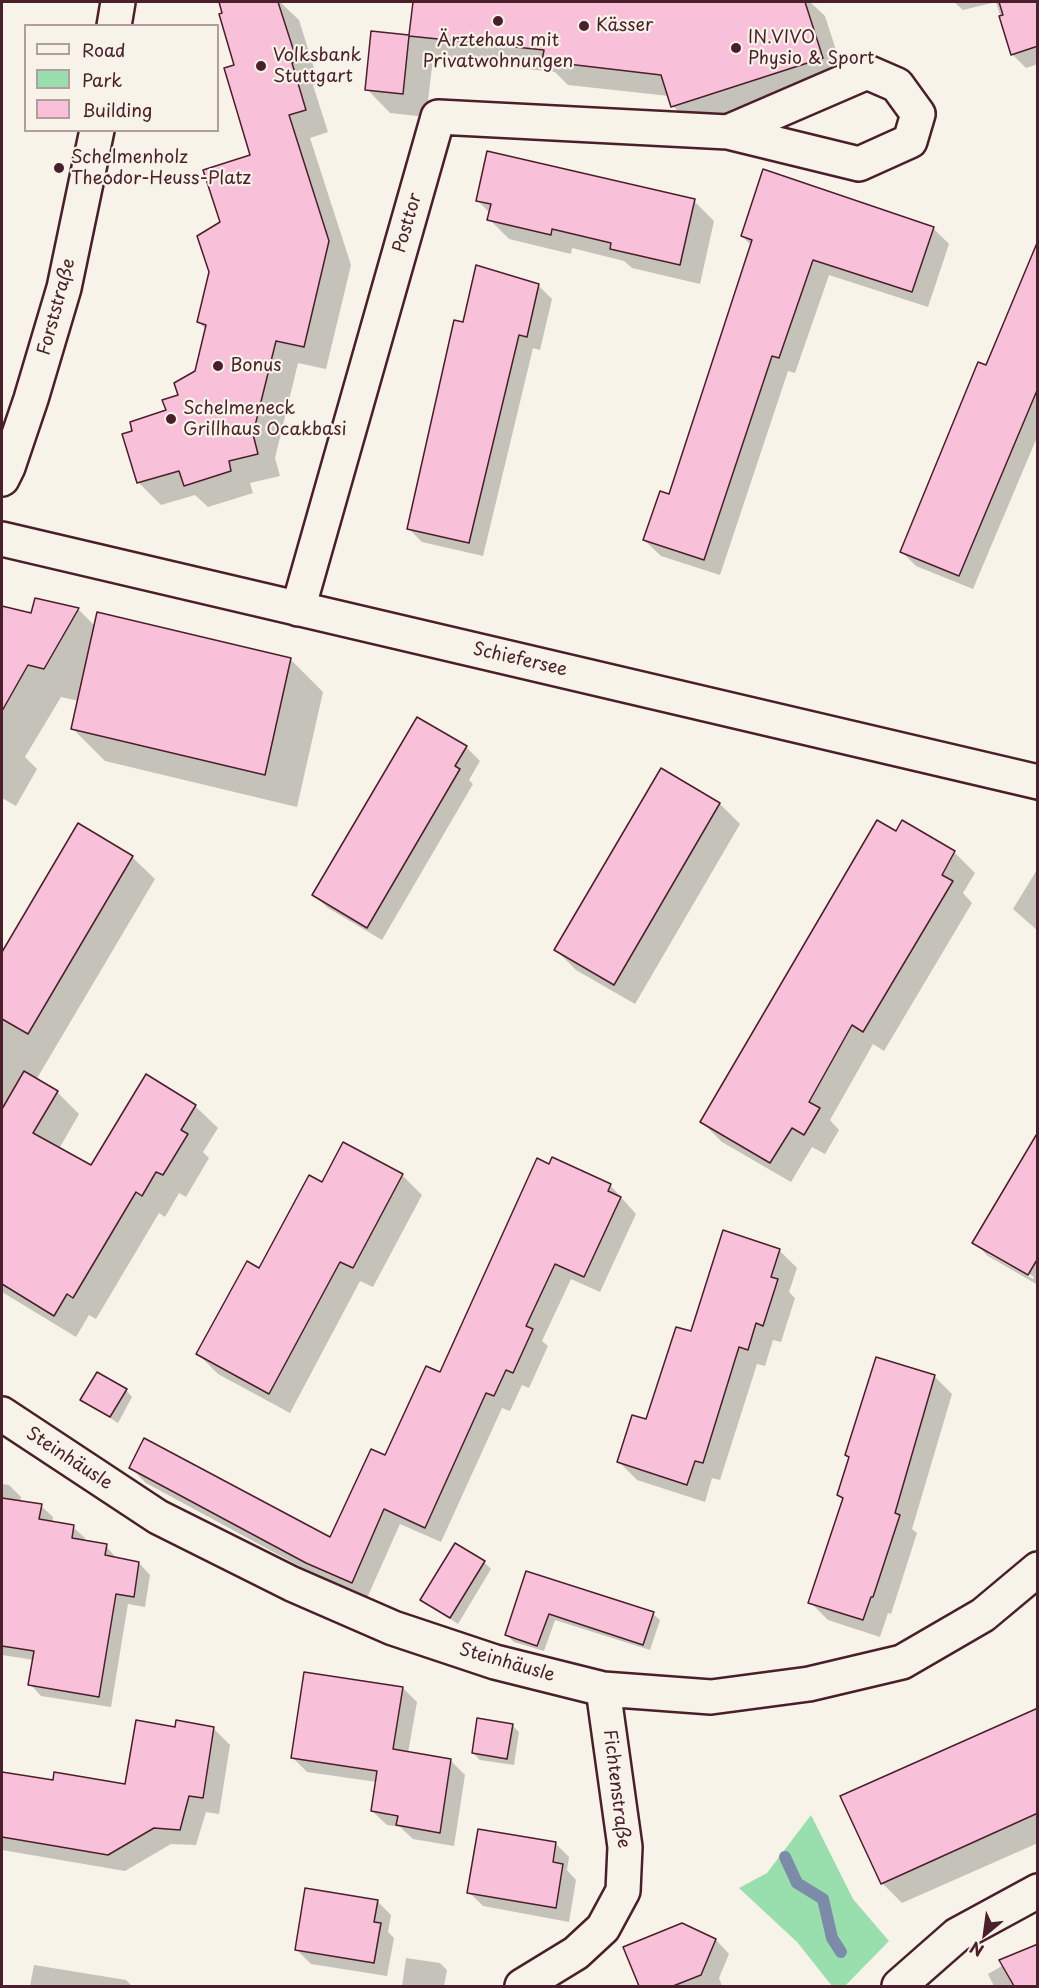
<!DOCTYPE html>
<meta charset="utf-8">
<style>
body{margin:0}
#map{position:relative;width:1039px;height:1988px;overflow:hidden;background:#f7f3e8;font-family:"Playpen Sans",sans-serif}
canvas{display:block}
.frame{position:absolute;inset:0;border:3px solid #4a1f2b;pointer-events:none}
.legend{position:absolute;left:24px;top:24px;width:195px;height:108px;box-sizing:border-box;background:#f7f3e8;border:2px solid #b29e9c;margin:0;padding:8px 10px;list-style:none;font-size:18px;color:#4a1f2b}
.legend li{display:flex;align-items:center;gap:12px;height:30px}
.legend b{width:30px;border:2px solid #b29e9c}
.north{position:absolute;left:955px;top:1904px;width:60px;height:60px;-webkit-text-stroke:4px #f7f3e8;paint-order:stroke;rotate:209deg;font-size:16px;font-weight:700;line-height:24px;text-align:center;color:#4a1f2b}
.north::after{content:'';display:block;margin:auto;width:21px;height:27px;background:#4a1f2b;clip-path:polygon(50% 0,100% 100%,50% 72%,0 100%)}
</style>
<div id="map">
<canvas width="1039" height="1988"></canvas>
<div class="frame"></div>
<ul class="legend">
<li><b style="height:8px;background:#f7f3e8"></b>Road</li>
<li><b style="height:16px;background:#99dfad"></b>Park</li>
<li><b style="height:16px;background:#f8c1d9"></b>Building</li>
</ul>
<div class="north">N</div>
</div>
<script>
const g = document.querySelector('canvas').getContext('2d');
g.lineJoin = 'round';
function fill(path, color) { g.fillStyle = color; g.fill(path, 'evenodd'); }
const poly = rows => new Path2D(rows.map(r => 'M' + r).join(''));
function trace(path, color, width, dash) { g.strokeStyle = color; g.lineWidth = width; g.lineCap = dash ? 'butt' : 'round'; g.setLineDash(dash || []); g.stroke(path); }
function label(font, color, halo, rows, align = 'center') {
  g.font = font + ' "Playpen Sans",sans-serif'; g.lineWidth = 4.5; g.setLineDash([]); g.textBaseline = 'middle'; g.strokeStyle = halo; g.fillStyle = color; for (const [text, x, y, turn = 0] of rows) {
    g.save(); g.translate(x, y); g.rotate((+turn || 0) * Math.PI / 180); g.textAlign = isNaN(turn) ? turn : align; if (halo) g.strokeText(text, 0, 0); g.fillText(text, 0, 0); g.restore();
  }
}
const green = poly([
 [811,1815,853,1899,889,1941,845,1986,832,1986,797,1942,739,1888,767,1873]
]);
const shadow = poly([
 [264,2,280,2,299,20,319,84,313,85,328,132,310,138,351,265,326,369,298,363,275,458,280,476,250,483,253,493,208,507,195,495,161,505,138,482,134,433,168,411,196,372,207,330,198,322,221,223,252,156,236,66,221,15],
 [414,2,810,2,825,16,846,81,696,130,673,106,669,96,568,85,555,72,433,59,426,117,390,113,367,89,372,33,411,37],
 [954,2,1038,2,1038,64,1026,68,1012,54,996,2,963,10],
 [477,200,694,201,714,221,700,284,632,268,624,261,572,248,571,254,509,239,489,219,490,213],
 [933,228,949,244,928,307,829,275,795,373,788,371,720,575,661,556,644,540,670,496,752,246,742,236],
 [1030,263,1038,265,1038,435,973,589,916,566,902,552],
 [538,285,552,299,540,350,533,348,483,556,422,542,408,528,464,324],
 [36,599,79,610,95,626,290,659,323,692,297,807,105,761,73,729,79,701,61,697,25,757,37,769,16,806,2,798,2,611,3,608,32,615],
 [466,747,480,761,469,780,473,784,382,940,328,908,314,895],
 [661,770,720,804,740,824,635,1004,576,970,556,950],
 [903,822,955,853,975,873,963,893,972,903,884,1051,873,1044,830,1120,839,1130,825,1154,812,1147,791,1182,722,1142,702,1122],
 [79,825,132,857,155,879,36,1080,57,1092,79,1114,59,1149,92,1167,195,1106,218,1128,203,1152,209,1158,186,1197,179,1193,165,1217,159,1213,96,1319,89,1315,76,1337,2,1292,2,956],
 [1038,868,1038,931,1013,909],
 [1038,1135,1038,1285,988,1256,974,1242],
 [988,1250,1034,1277,1033,1279,988,1254],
 [402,1175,422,1195,373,1287,360,1281,290,1413,218,1374,198,1354,322,1184],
 [610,1185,636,1214,600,1292,571,1279,542,1341,548,1346,529,1388,522,1385,510,1411,502,1408,441,1542,400,1524,367,1598,323,1579,146,1483,131,1468,331,1539,441,1374],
 [779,1250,797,1268,789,1292,795,1298,781,1342,773,1340,765,1366,757,1364,720,1480,712,1478,705,1502,637,1480,619,1462,647,1421,692,1333],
 [877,1359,935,1377,952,1394,912,1529,917,1533,891,1614,888,1613,880,1637,828,1620,810,1602,844,1500,838,1495,850,1458,846,1454],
 [126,1390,132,1397,118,1423,82,1400],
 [2,1484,9,1485,21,1497,20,1503,41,1506,53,1517,52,1523,73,1527,85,1538,84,1542,106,1546,117,1559,139,1563,150,1575,145,1607,128,1604,111,1707,41,1696,30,1684,34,1660,2,1655,2,1550,5,1527,2,1527],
 [484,1562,491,1569,458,1624,422,1600],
 [527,1573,653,1614,660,1620,650,1650,555,1620,544,1651,514,1642,507,1635],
 [403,1688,417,1702,408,1753,450,1760,465,1775,454,1846,413,1839,400,1827,387,1825,372,1811,377,1782,307,1772,292,1757],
 [387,1812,405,1818,387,1815],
 [1038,1709,1038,1843,902,1903,882,1883],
 [512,1725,519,1732,514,1765,480,1760,473,1753],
 [213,1728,230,1745,219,1814,206,1812,196,1845,171,1844,125,1871,2,1850,2,1773,54,1782,127,1785,176,1729],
 [555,1843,569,1857,567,1870,576,1880,569,1922,483,1906,469,1892],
 [377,1901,391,1915,388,1932,394,1938,387,1976,311,1964,297,1950],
 [716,1940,729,1954,719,1978,722,1986,641,1986,625,1948],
 [1038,1945,1038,1986,994,1986,988,1974],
 [406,1958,440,1963,447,1970,444,1986,402,1986],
 [34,1965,126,1980,132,1986,30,1986]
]);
const stream = poly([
 [785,1857,797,1883,823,1899,832,1938,841,1952]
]);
const building = poly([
 [219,2,278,2,297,61,292,63,306,110,289,115,329,241,304,347,276,341,253,434,258,454,229,461,231,471,184,486,179,471,137,483,122,434,132,431,130,422,166,410,162,400,178,395,174,383,195,371,206,325,197,322,209,272,197,236,220,222,203,170,250,155,224,68,234,65,219,14,222,13,219,2],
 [413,2,805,2,823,58,671,107,661,75,542,61,544,50,409,36,403,94,365,90,371,31,409,35,413,2],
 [999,2,1038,2,1038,46,1011,55,999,16,1003,15,999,2],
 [487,151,695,199,680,265,610,249,611,243,552,229,551,235,487,220,491,204,476,201,487,151],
 [763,169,934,227,912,292,813,260,779,358,772,356,704,560,643,540,660,491,669,494,752,240,741,236,763,169],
 [1037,243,1038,388,959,576,900,552,978,362,986,365,1037,243],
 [476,265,539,284,527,337,519,335,469,543,407,529,454,320,463,322,476,265],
 [35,598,79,608,44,669,28,665,2,711,2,606,31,613,35,598],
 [97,612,291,658,265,775,71,729,97,612],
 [417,717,467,746,455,766,460,769,367,928,312,895,417,717],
 [661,768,720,803,614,985,554,950,661,768],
 [877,820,896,831,902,820,955,851,942,875,953,881,863,1032,852,1025,809,1102,820,1108,804,1135,792,1128,770,1163,700,1122,877,820],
 [78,823,133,856,28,1034,2,1019,2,952,78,823],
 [24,1071,58,1091,33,1133,91,1165,146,1074,196,1105,181,1130,188,1134,163,1175,156,1172,142,1196,136,1192,73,1298,67,1294,54,1316,2,1284,2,1109,24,1071],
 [1038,1132,1038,1258,1028,1275,972,1243,1038,1132],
 [343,1142,403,1174,353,1268,340,1262,269,1394,196,1354,247,1261,259,1268,309,1175,322,1182,343,1142],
 [552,1157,611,1184,608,1191,621,1197,584,1277,555,1264,526,1326,533,1329,513,1373,506,1370,494,1396,486,1393,425,1528,384,1509,352,1583,306,1563,129,1468,144,1438,330,1537,371,1449,385,1455,426,1366,440,1372,537,1158,549,1164,552,1157],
 [723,1230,780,1249,771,1277,778,1279,763,1326,756,1323,748,1350,739,1347,703,1463,695,1461,687,1485,617,1462,632,1415,646,1419,676,1327,691,1331,723,1230],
 [876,1357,935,1375,895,1513,900,1515,873,1597,871,1597,863,1620,808,1603,843,1498,837,1495,849,1457,845,1455,876,1357],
 [97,1372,127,1389,110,1417,80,1400,97,1372],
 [2,1498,42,1504,39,1519,74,1525,72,1538,107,1544,105,1555,139,1562,134,1597,116,1594,99,1697,28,1685,34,1651,2,1646,2,1498],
 [455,1543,485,1561,450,1618,420,1600,455,1543],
 [526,1571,654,1612,643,1645,549,1614,537,1646,505,1635,526,1571],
 [304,1672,403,1687,393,1749,451,1759,440,1833,396,1825,398,1816,371,1811,377,1771,291,1758,304,1672],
 [1038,1708,1038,1813,881,1884,840,1796,1038,1708],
 [477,1718,513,1724,507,1759,472,1753,477,1718],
 [136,1720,175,1727,176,1720,214,1727,203,1798,189,1796,180,1830,154,1828,108,1855,2,1837,2,1772,53,1780,54,1772,125,1784,136,1720],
 [478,1829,556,1842,553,1862,563,1864,556,1908,467,1893,478,1829],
 [305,1888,378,1900,374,1922,381,1923,374,1963,295,1950,305,1888],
 [682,1923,716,1939,701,1975,673,1986,639,1986,623,1947,682,1923],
 [1038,1944,1038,1986,1014,1986,999,1960,1038,1944]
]);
const minor = poly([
 [114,26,118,2],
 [2,479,8,467,31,399,64,288,97,130],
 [2,539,1038,782],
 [298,609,438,117,728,132,859,164,910,141,918,114,897,85,867,72,728,132],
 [2,1414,158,1517,292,1584,393,1628,495,1662,603,1689,711,1697,809,1684,902,1662,983,1615,1038,1569],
 [522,1986,576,1953,603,1928,623,1891,625,1847,603,1689],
 [899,1986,957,1935,1038,1891]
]);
const markers = [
 [498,21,6,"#4a1f2b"],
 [584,26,6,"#4a1f2b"],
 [736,48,6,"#4a1f2b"],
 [261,66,6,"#4a1f2b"],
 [59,168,6,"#4a1f2b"],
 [218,366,6,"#4a1f2b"],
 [171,419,6,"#4a1f2b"]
];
const poiNames = [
 ["Kässer",596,26],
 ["IN.VIVO",748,38],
 ["Physio & Sport",748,59],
 ["Ärztehaus mit",498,41,"center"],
 ["Privatwohnungen",498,62,"center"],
 ["Volksbank",273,56],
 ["Stuttgart",273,77],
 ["Schelmenholz",71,158],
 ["Theodor-Heuss-Platz",71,179],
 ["Bonus",230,366],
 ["Schelmeneck",183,409],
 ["Grillhaus Ocakbasi",183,430]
];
const streetNames = [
 ["Posttor",408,223,-74],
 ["Forststraße",57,307,-75],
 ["Schiefersee",520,660,13],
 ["Steinhäusle",69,1459,33],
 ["Steinhäusle",507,1663,16],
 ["Fichtenstraße",616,1789,83]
];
fill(green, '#99dfad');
fill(shadow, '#0003');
trace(stream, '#7c8ba8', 12);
fill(building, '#f8c1d9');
trace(building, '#4a1f2b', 1.5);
trace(minor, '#4a1f2b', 38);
trace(minor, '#f7f3e8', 33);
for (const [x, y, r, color] of markers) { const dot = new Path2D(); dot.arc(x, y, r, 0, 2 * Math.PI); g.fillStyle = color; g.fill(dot); trace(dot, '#f7f3e8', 2); }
label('18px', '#4a1f2b', '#f7f3e8', poiNames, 'left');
label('18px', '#4a1f2b', '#f7f3e8', streetNames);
</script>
